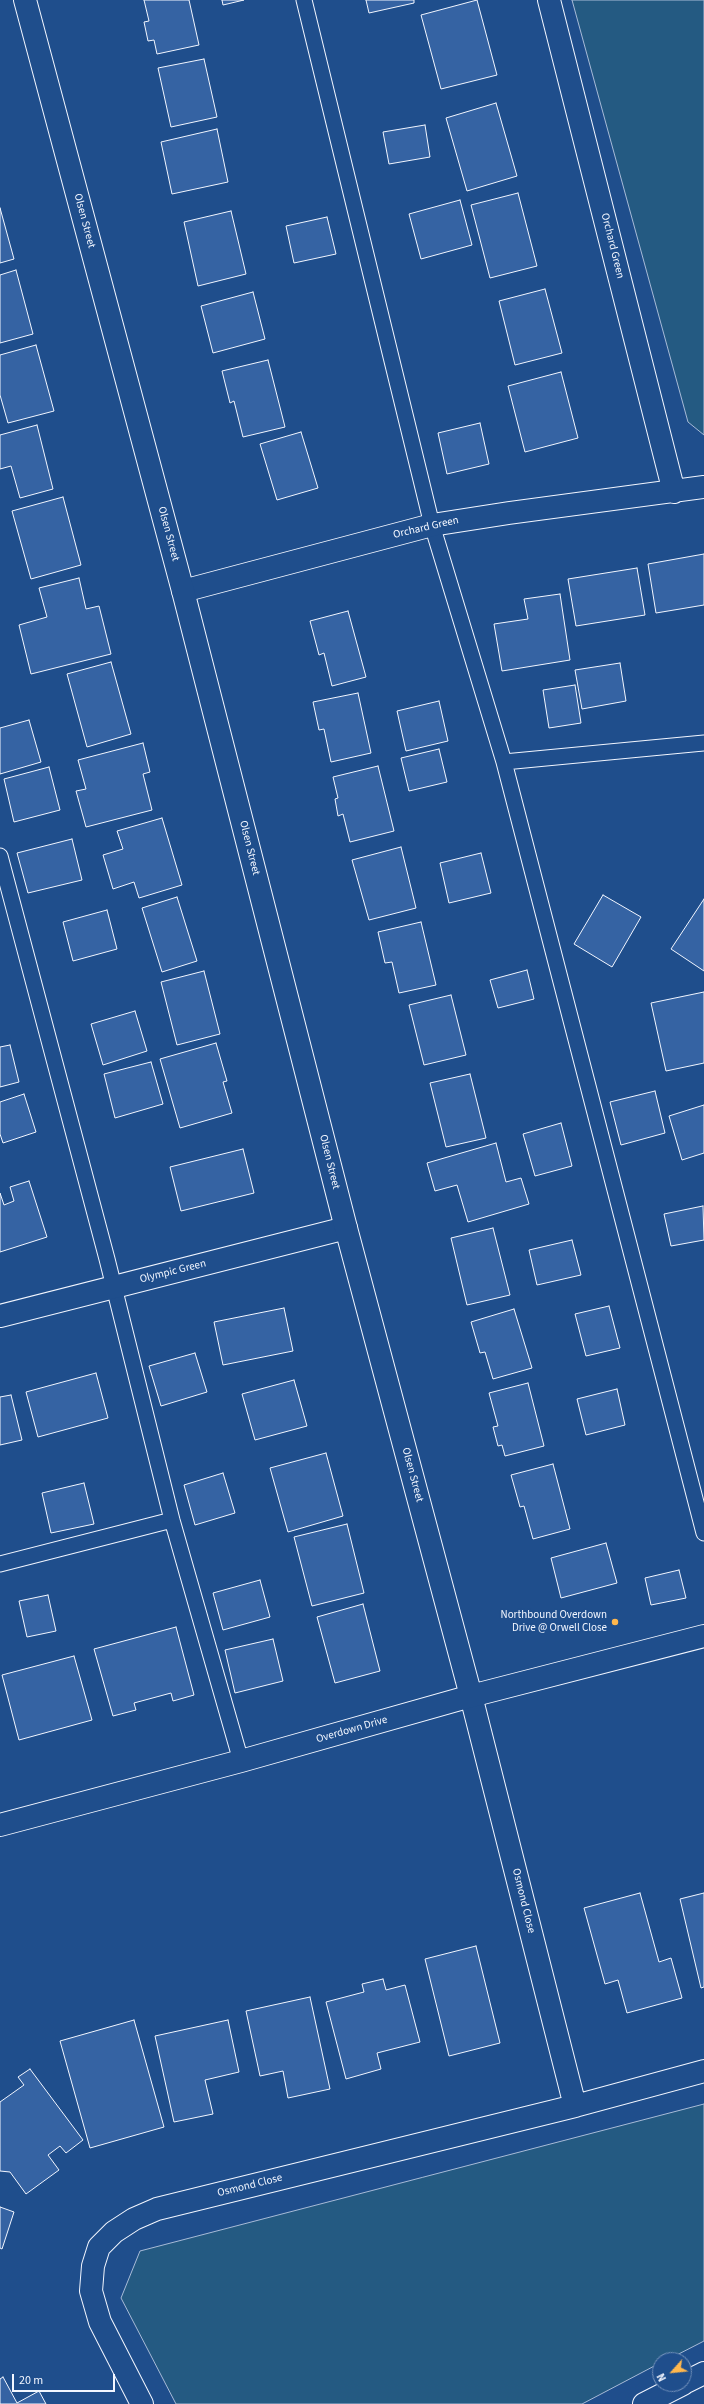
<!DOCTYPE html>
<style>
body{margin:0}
#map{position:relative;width:704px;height:2404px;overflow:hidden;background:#1f4e8c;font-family:"Source Sans 3",sans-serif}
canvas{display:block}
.north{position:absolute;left:652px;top:2352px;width:40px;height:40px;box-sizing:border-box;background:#1f4e8c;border:1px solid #7391ba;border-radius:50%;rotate:243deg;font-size:11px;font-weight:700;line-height:16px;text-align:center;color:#f2f6ff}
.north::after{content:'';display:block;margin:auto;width:14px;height:18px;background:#ffb74d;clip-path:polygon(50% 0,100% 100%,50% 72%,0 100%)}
.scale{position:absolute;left:12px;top:2374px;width:103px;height:18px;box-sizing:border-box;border:2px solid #f2f6ff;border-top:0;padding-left:5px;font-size:12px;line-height:14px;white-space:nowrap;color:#f2f6ff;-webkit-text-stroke:3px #1f4e8c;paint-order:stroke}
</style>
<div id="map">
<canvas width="704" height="2404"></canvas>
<div class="north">N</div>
<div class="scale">20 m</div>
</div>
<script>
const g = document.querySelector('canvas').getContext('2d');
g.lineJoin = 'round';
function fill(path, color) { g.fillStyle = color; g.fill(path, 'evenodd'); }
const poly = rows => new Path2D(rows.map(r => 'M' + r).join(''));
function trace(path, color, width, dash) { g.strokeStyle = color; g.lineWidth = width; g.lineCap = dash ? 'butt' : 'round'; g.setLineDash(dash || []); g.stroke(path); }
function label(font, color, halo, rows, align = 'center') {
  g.font = font + ' "Source Sans 3",sans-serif'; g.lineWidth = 3; g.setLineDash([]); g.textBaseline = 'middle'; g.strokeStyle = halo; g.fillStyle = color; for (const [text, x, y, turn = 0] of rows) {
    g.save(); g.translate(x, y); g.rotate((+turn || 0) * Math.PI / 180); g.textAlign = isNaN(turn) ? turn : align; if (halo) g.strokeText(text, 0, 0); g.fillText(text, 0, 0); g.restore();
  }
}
const green = poly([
 [572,0,704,0,704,435,688,422,572,0],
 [704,2104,704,2341,667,2360,660,2360,660,2363,582,2404,176,2404,121,2298,140,2251,704,2104]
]);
const building = poly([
 [144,0,189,0,199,45,157,54,154,40,148,41,144,22,149,21,144,0],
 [222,0,244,0,223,5,222,0],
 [366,0,414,0,414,3,369,13,366,0],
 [477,0,497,75,441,89,421,15,477,0],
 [204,59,217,117,171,127,158,68,204,59],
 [496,103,517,176,467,191,446,118,496,103],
 [425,125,430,157,389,164,383,132,425,125],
 [217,129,228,182,172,194,161,142,217,129],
 [518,193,537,266,490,278,471,205,518,193],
 [460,200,472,245,421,259,409,214,460,200],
 [0,208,14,259,0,263,0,208],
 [231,211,246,274,198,286,184,222,231,211],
 [327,217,336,254,294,263,286,226,327,217],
 [16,270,33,334,0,343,0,275,16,270],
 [545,289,562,353,515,365,499,301,545,289],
 [253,292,265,339,213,353,201,306,253,292],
 [36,345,54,411,8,423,0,395,0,355,36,345],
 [268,360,285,427,243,437,234,401,230,403,222,371,268,360],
 [561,372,578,438,525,452,508,386,561,372],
 [480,423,489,464,447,474,438,433,480,423],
 [37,425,53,489,20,498,11,466,0,469,0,435,37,425],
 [301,432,318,488,277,500,260,444,301,432],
 [63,497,81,565,31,579,12,511,63,497],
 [704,554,704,605,656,613,648,564,704,554],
 [637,568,645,615,576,626,568,579,637,568],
 [79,578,86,609,99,606,111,654,31,674,19,625,47,617,39,588,79,578],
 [560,594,570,660,502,671,494,624,528,619,524,599,560,594],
 [348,611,366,677,332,686,324,653,319,655,310,621,348,611],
 [111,662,131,734,87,747,67,674,111,662],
 [620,663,626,701,582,709,575,670,620,663],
 [575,685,581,723,549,728,543,690,575,685],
 [358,693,371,753,331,762,324,729,319,730,313,702,358,693],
 [439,701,448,741,406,751,397,711,439,701],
 [29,720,41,762,0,774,0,728,29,720],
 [143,743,150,772,143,774,152,810,86,827,76,791,86,789,78,760,143,743],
 [439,749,447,782,409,791,401,758,439,749],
 [378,766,394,831,350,842,343,814,338,816,335,799,338,798,333,777,378,766],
 [49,767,60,810,14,822,4,779,49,767],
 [162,818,182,885,139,898,134,882,113,889,103,855,123,849,117,831,162,818],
 [72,839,82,880,28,893,17,853,72,839],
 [401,847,416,908,369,920,352,860,401,847],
 [481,853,491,893,449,903,440,863,481,853],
 [603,895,641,917,612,967,574,944,603,895],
 [177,897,197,961,162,972,142,908,177,897],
 [704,899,704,971,671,949,704,899],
 [107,910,117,949,73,961,63,922,107,910],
 [421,922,436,985,399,993,392,962,385,963,378,932,421,922],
 [527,970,534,999,498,1008,490,980,527,970],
 [204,971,220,1034,177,1045,161,982,204,971],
 [704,992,704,1063,666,1071,651,1003,704,992],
 [451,995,466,1055,424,1065,409,1005,451,995],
 [135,1011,147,1051,103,1065,91,1024,135,1011],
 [216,1043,227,1081,223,1082,232,1113,180,1128,160,1059,216,1043],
 [10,1045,19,1082,0,1087,0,1047,10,1045],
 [151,1062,163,1104,115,1118,104,1074,151,1062],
 [470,1074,486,1138,446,1147,430,1083,470,1074],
 [655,1091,665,1133,621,1145,610,1102,655,1091],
 [24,1094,36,1132,3,1143,0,1134,0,1102,24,1094],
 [704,1105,704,1153,682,1160,669,1116,704,1105],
 [561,1123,572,1166,535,1176,523,1134,561,1123],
 [496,1143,506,1182,521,1178,529,1204,468,1222,457,1185,435,1191,427,1163,496,1143],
 [243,1149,254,1193,181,1211,170,1167,243,1149],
 [29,1181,47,1237,0,1252,0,1193,4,1205,14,1201,10,1187,29,1181],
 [703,1206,704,1240,671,1246,664,1214,703,1206],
 [493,1228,510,1295,467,1305,451,1238,493,1228],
 [572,1240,581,1275,537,1285,529,1250,572,1240],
 [609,1306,620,1348,586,1356,575,1314,609,1306],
 [284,1308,293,1351,223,1365,214,1322,284,1308],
 [514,1309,532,1368,493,1379,485,1352,480,1353,471,1322,514,1309],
 [195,1353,207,1392,161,1406,149,1366,195,1353],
 [96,1373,108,1418,38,1437,26,1392,96,1373],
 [294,1380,307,1426,255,1440,242,1394,294,1380],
 [528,1383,544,1446,505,1456,502,1445,498,1446,493,1427,498,1426,489,1393,528,1383],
 [617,1389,625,1425,586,1435,577,1399,617,1389],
 [11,1395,22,1440,0,1445,0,1397,11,1395],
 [326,1453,343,1516,288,1532,270,1468,326,1453],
 [553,1464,570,1529,533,1539,524,1506,520,1507,511,1475,553,1464],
 [223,1473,235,1513,195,1525,184,1485,223,1473],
 [84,1483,94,1524,51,1533,42,1493,84,1483],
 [347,1524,364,1593,312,1606,294,1537,347,1524],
 [606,1543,617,1583,561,1598,551,1558,606,1543],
 [679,1570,686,1598,651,1605,645,1578,679,1570],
 [260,1580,270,1617,223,1630,213,1593,260,1580],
 [48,1595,56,1631,27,1637,19,1601,48,1595],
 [363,1604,380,1671,335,1683,317,1617,363,1604],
 [176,1627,194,1695,173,1701,171,1693,134,1703,136,1710,113,1716,94,1649,176,1627],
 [273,1639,283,1681,235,1693,225,1650,273,1639],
 [74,1656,92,1720,19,1740,2,1675,74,1656],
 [640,1893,659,1962,671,1958,682,1998,627,2013,618,1980,605,1984,584,1908,640,1893],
 [704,1893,704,1987,701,1988,680,1899,704,1893],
 [476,1946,500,2043,449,2056,425,1959,476,1946],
 [383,1979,386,1990,405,1985,420,2042,377,2053,381,2069,346,2079,326,2002,364,1992,362,1984,383,1979],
 [310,1997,330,2089,288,2098,283,2071,260,2076,246,2011,310,1997],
 [134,2020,164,2127,90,2148,60,2041,134,2020],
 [228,2020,239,2072,205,2080,213,2114,174,2122,155,2036,228,2020],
 [30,2069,83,2140,66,2153,60,2146,48,2155,59,2170,26,2194,10,2172,0,2171,0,2102,24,2085,18,2077,30,2069],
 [0,2207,14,2212,2,2249,0,2248,0,2207],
 [3,2377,17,2403,39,2391,46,2404,0,2404,0,2379,3,2377]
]);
const service = poly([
 [304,0,432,525,504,762,704,1533],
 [504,762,704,743],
 [0,856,107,1259,172,1520,241,1761],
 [0,1564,172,1520]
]);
const minor = poly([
 [549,0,674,492],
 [183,591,432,525,509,513,704,487],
 [0,1316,346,1228],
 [471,1696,575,2106],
 [684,2383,704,2373],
 [142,2404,100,2322,91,2291,93,2266,99,2247,114,2232,134,2219,157,2209,575,2106,704,2071],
 [644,2404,683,2384]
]);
const tertiary = poly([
 [25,0,183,591,346,1228,471,1696],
 [0,1825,241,1761,471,1696,704,1636]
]);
const markers = [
 [615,1622,4,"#ffb74d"]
];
const streetNames = [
 ["Olsen Street",84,221,75],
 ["Orchard Green",612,246,76],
 ["Orchard Green",426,528,-13],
 ["Olsen Street",168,534,75],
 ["Olsen Street",249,848,76],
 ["Olsen Street",329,1162,76],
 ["Olympic Green",173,1272,-14],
 ["Olsen Street",412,1475,75],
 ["Overdown Drive",352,1730,-16],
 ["Osmond Close",523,1901,76],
 ["Osmond Close",250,2186,-14]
];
const poiNames = [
 ["Northbound Overdown",607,1616],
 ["Drive @ Orwell Close",607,1629]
];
fill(green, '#245a82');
trace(green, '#a8bbd7', 1);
fill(building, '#3563a3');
trace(building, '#f2f6ff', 1);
trace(service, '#f2f6ff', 17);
trace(minor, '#f2f6ff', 24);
trace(tertiary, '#f2f6ff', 24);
trace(service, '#1f4e8c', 15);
trace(minor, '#1f4e8c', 22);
trace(tertiary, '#1f4e8c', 22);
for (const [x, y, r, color] of markers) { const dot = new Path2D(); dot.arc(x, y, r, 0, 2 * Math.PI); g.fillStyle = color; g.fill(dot); trace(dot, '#1f4e8c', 1.5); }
label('11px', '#f2f6ff', '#1f4e8c', streetNames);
label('11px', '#f2f6ff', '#1f4e8c', poiNames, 'right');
</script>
